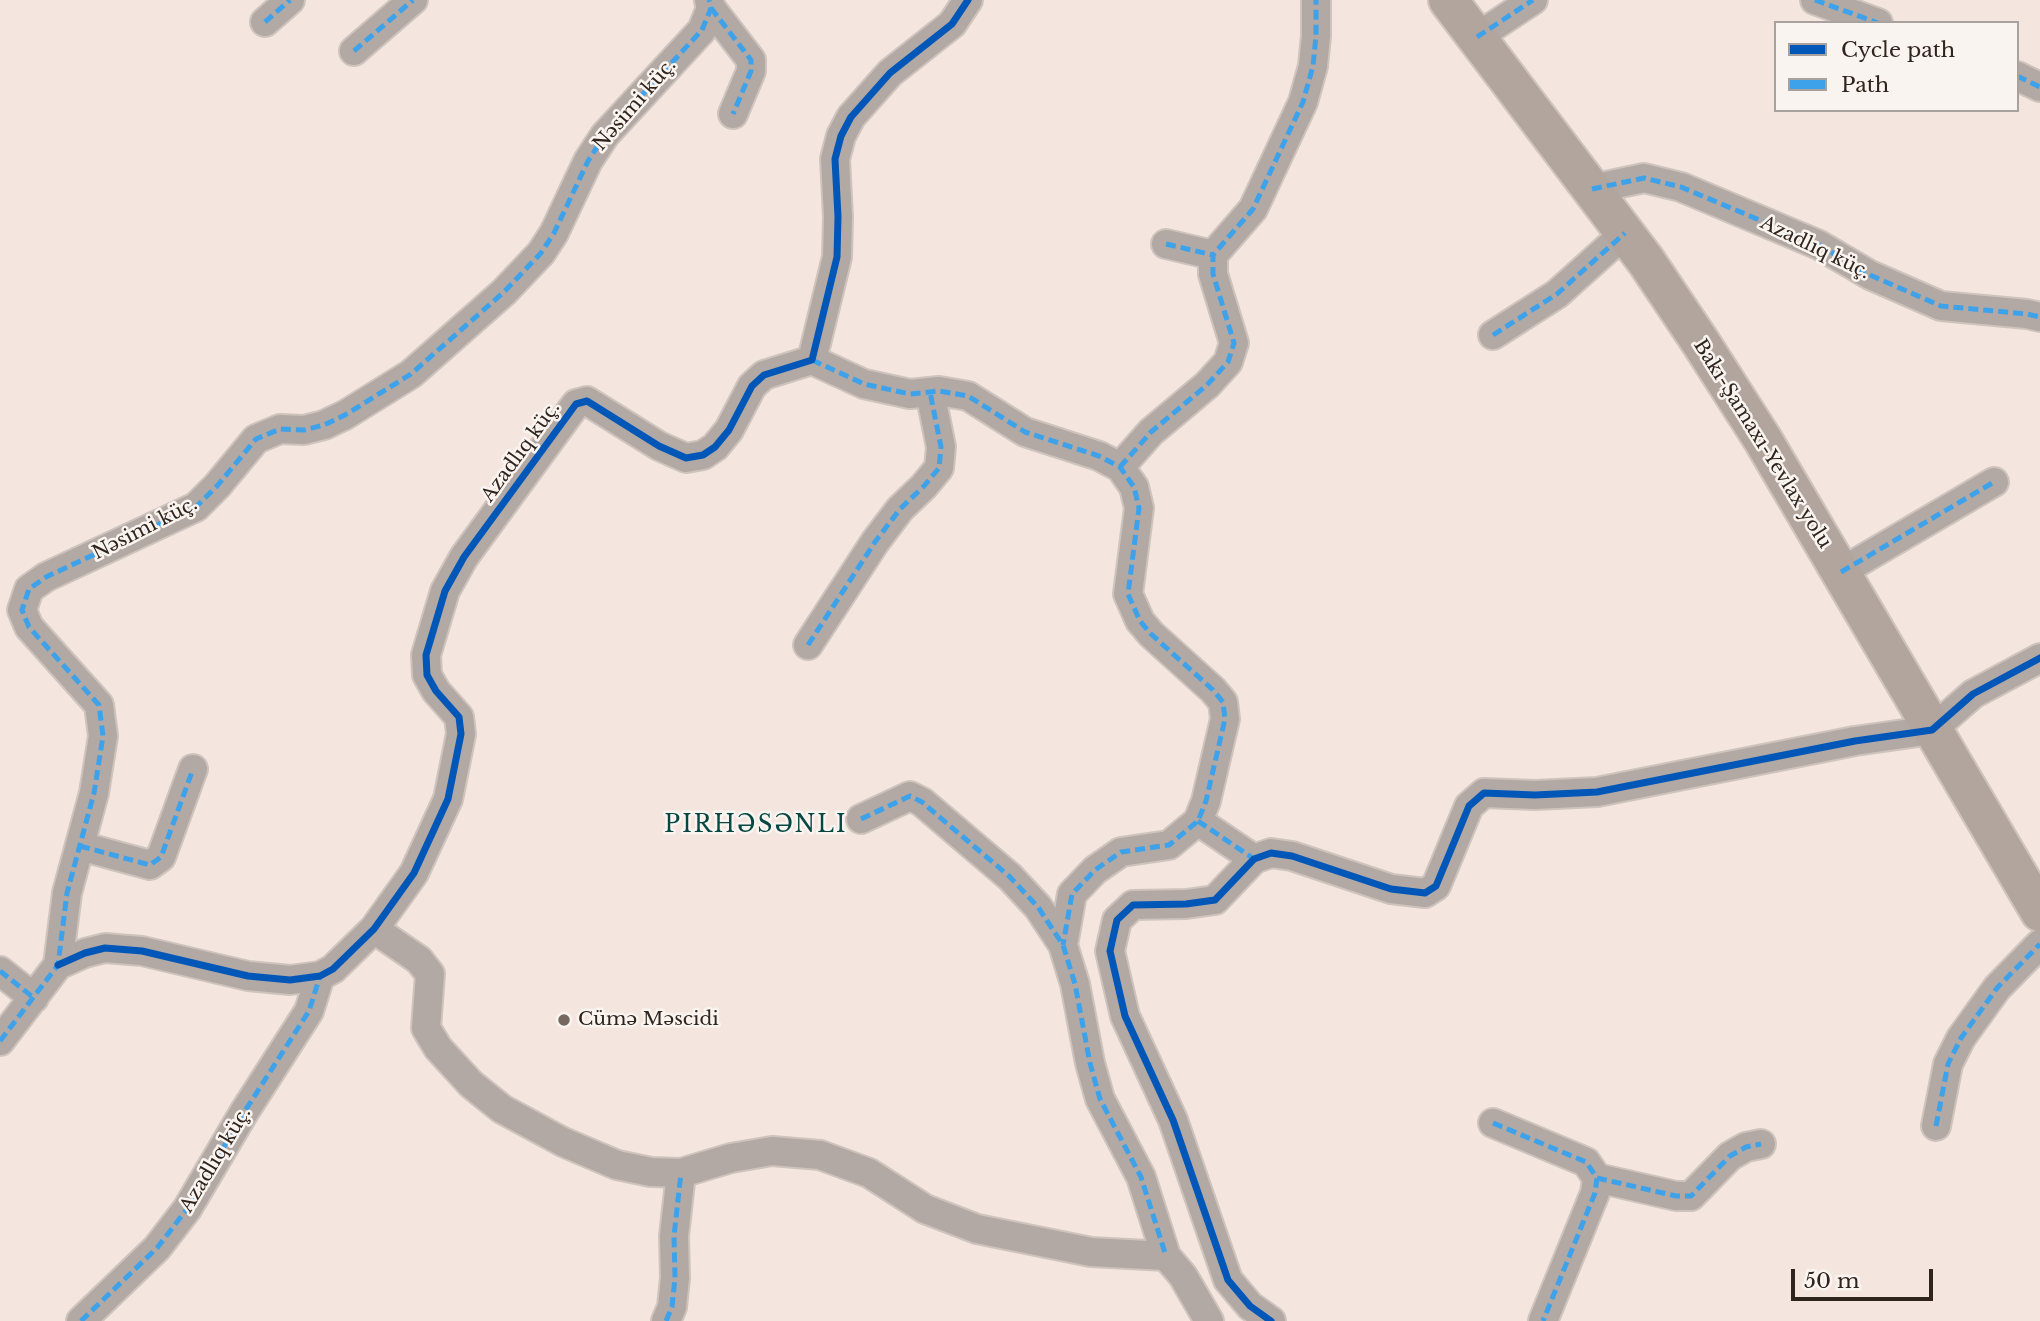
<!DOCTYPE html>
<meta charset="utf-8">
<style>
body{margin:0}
#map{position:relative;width:2040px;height:1321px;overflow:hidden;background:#f4e6de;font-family:"Libre Baskerville",serif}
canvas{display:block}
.legend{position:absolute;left:1774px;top:21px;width:245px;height:91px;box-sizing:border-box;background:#faf4f1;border:2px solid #a9a19d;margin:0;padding:9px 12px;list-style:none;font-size:21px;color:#30241e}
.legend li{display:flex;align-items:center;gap:14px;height:35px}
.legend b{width:35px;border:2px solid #a9a19d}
.scale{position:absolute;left:1791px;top:1269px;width:142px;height:32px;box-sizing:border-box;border:4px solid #30241e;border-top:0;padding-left:9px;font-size:21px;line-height:24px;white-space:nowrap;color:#30241e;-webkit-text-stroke:5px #faf4f1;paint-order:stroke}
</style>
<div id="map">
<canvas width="2040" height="1321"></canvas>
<ul class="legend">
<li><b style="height:9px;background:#0057b8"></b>Cycle path</li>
<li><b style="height:9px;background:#3ea2ea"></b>Path</li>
</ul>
<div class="scale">50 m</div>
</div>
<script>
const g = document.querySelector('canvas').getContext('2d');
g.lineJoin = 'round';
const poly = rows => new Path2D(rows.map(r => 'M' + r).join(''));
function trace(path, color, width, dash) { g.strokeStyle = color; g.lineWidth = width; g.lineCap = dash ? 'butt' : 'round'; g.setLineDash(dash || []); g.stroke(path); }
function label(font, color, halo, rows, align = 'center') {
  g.font = font + ' "Libre Baskerville",serif'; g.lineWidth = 5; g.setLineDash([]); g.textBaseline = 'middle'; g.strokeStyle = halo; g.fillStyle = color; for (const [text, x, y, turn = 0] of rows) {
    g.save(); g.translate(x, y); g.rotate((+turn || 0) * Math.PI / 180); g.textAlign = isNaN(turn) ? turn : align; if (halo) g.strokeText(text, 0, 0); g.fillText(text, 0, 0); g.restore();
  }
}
const minor = poly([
 [1815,0,1878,23],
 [711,8,751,60,751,71,733,114],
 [265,22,290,0],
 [1477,37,1533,0],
 [354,51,413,0],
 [2017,76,2040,87],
 [1592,189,1644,178,1681,187,1819,245,1870,275,1941,306,2027,314,2040,317],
 [1166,244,1213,255],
 [1493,335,1557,294,1625,233],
 [812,360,864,384,910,394,939,391,968,396,1025,432,1099,456,1120,467,1134,487,1139,508,1128,594,1140,621,1151,634,1213,690,1223,702,1225,719,1206,801,1198,821,1169,845,1121,852,1095,870,1072,894,1063,945],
 [1120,467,1151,432,1207,385,1228,362,1234,343,1213,274,1213,255,1253,209,1303,102,1313,66,1316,36,1316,0],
 [1841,572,1994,482],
 [808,645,875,542,900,509,924,486,939,468,941,447,930,392],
 [861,819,910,796,922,802,1010,877,1038,907,1063,945,1075,984,1090,1063,1100,1099,1141,1177,1166,1256],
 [1198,821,1254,859],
 [80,846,150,865,161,857,193,769],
 [374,929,419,960,430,974,426,1028,438,1048,471,1084,502,1109,563,1142,617,1165,651,1172,681,1173,731,1158,772,1151,820,1155,869,1173,925,1209,977,1229,1091,1252,1166,1256,1183,1276,1209,1321],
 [58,965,85,953,105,948,142,951,248,976,290,980,320,976,333,969,374,929,414,873,448,799,461,734,459,717,436,691,427,675,426,655,445,591,464,557,576,404,587,401,659,446,686,458,703,455,715,447,729,430,752,386,764,375,812,360,837,257,838,217,835,159,841,136,851,117,890,73,952,24,968,0],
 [0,971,34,998],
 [0,1041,58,965,67,893,94,793,103,736,99,705,29,627,22,610,29,589,46,577,196,507,217,486,256,439,280,429,304,430,324,425,345,415,411,374,504,292,541,253,554,233,588,161,605,135,702,30,711,8,709,0],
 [1493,1123,1586,1162,1597,1178,1595,1193,1543,1321],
 [1936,1126,1948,1064,1961,1038,1997,988,2040,944],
 [1597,1178,1676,1196,1691,1196,1730,1156,1746,1147,1761,1144],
 [81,1321,157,1248,187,1209,243,1114,309,1011,320,976],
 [666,1321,672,1307,675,1278,674,1236,681,1173],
 [1271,1321,1250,1306,1228,1280,1173,1120,1125,1016,1110,951,1117,920,1133,905,1186,904,1215,900,1254,859,1271,853,1292,856,1391,889,1425,893,1436,886,1469,806,1484,793,1535,795,1597,792,1855,741,1932,730,1973,694,2040,658]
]);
const highway = poly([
 [1448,0,1646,261,1701,343,1763,440,2040,912]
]);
const quiet = poly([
 [1815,0,1878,23],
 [711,8,751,60,751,71,733,114],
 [265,22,290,0],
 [1477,37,1533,0],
 [354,51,413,0],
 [2017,76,2040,87],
 [1592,189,1644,178,1681,187,1819,245,1870,275,1941,306,2027,314,2040,317],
 [1166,244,1213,255],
 [1493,335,1557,294,1625,233],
 [812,360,864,384,910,394,939,391,968,396,1025,432,1099,456,1120,467,1134,487,1139,508,1128,594,1140,621,1151,634,1213,690,1223,702,1225,719,1206,801,1198,821,1169,845,1121,852,1095,870,1072,894,1063,945],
 [1120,467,1151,432,1207,385,1228,362,1234,343,1213,274,1213,255,1253,209,1303,102,1313,66,1316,36,1316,0],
 [1841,572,1994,482],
 [808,645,875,542,900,509,924,486,939,468,941,447,930,392],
 [861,819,910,796,922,802,1010,877,1038,907,1063,945,1075,984,1090,1063,1100,1099,1141,1177,1166,1256],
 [1198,821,1254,859],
 [80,846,150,865,161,857,193,769],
 [0,971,34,998],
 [0,1041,58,965,67,893,94,793,103,736,99,705,29,627,22,610,29,589,46,577,196,507,217,486,256,439,280,429,304,430,324,425,345,415,411,374,504,292,541,253,554,233,588,161,605,135,702,30,711,8,709,0],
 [1493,1123,1586,1162,1597,1178,1595,1193,1543,1321],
 [1936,1126,1948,1064,1961,1038,1997,988,2040,944],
 [1597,1178,1676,1196,1691,1196,1730,1156,1746,1147,1761,1144],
 [81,1321,157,1248,187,1209,243,1114,309,1011,320,976],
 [666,1321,672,1307,675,1278,674,1236,681,1173]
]);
const cycleway = poly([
 [58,965,85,953,105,948,142,951,248,976,290,980,320,976,333,969,374,929,414,873,448,799,461,734,459,717,436,691,427,675,426,655,445,591,464,557,576,404,587,401,659,446,686,458,703,455,715,447,729,430,752,386,764,375,812,360,837,257,838,217,835,159,841,136,851,117,890,73,952,24,968,0],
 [1271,1321,1250,1306,1228,1280,1173,1120,1125,1016,1110,951,1117,920,1133,905,1186,904,1215,900,1254,859,1271,853,1292,856,1391,889,1425,893,1436,886,1469,806,1484,793,1535,795,1597,792,1855,741,1932,730,1973,694,2040,658]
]);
const markers = [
 [564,1020,7,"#756861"]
];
const streetNames = [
 ["Nəsimi küç.",635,105,-49],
 ["Azadlıq küç.",1815,248,26],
 ["Bakı-Şamaxı-Yevlax yolu",1762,444,58],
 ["Azadlıq küç.",521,452,-54],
 ["Nəsimi küç.",145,529,-27],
 ["Azadlıq küç.",216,1160,-59]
];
const poiNames = [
 ["Cümə Məscidi",578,1020]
];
const quarterNames = [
 ["PIRHƏSƏNLI",756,826]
];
trace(minor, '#cfc4bd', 32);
trace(highway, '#cfc4bd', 42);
trace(minor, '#b3a9a4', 28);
trace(highway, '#b2a59e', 38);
trace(quiet, '#3ea2ea', 5, [10, 5]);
trace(cycleway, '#0057b8', 7);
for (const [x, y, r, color] of markers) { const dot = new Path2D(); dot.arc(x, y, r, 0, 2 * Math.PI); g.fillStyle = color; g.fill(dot); trace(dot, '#faf4f1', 2.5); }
label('19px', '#30241e', '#faf4f1', streetNames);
label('19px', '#30241e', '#faf4f1', poiNames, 'left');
g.letterSpacing = '2px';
label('23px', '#064742', '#faf4f1', quarterNames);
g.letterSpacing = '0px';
</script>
